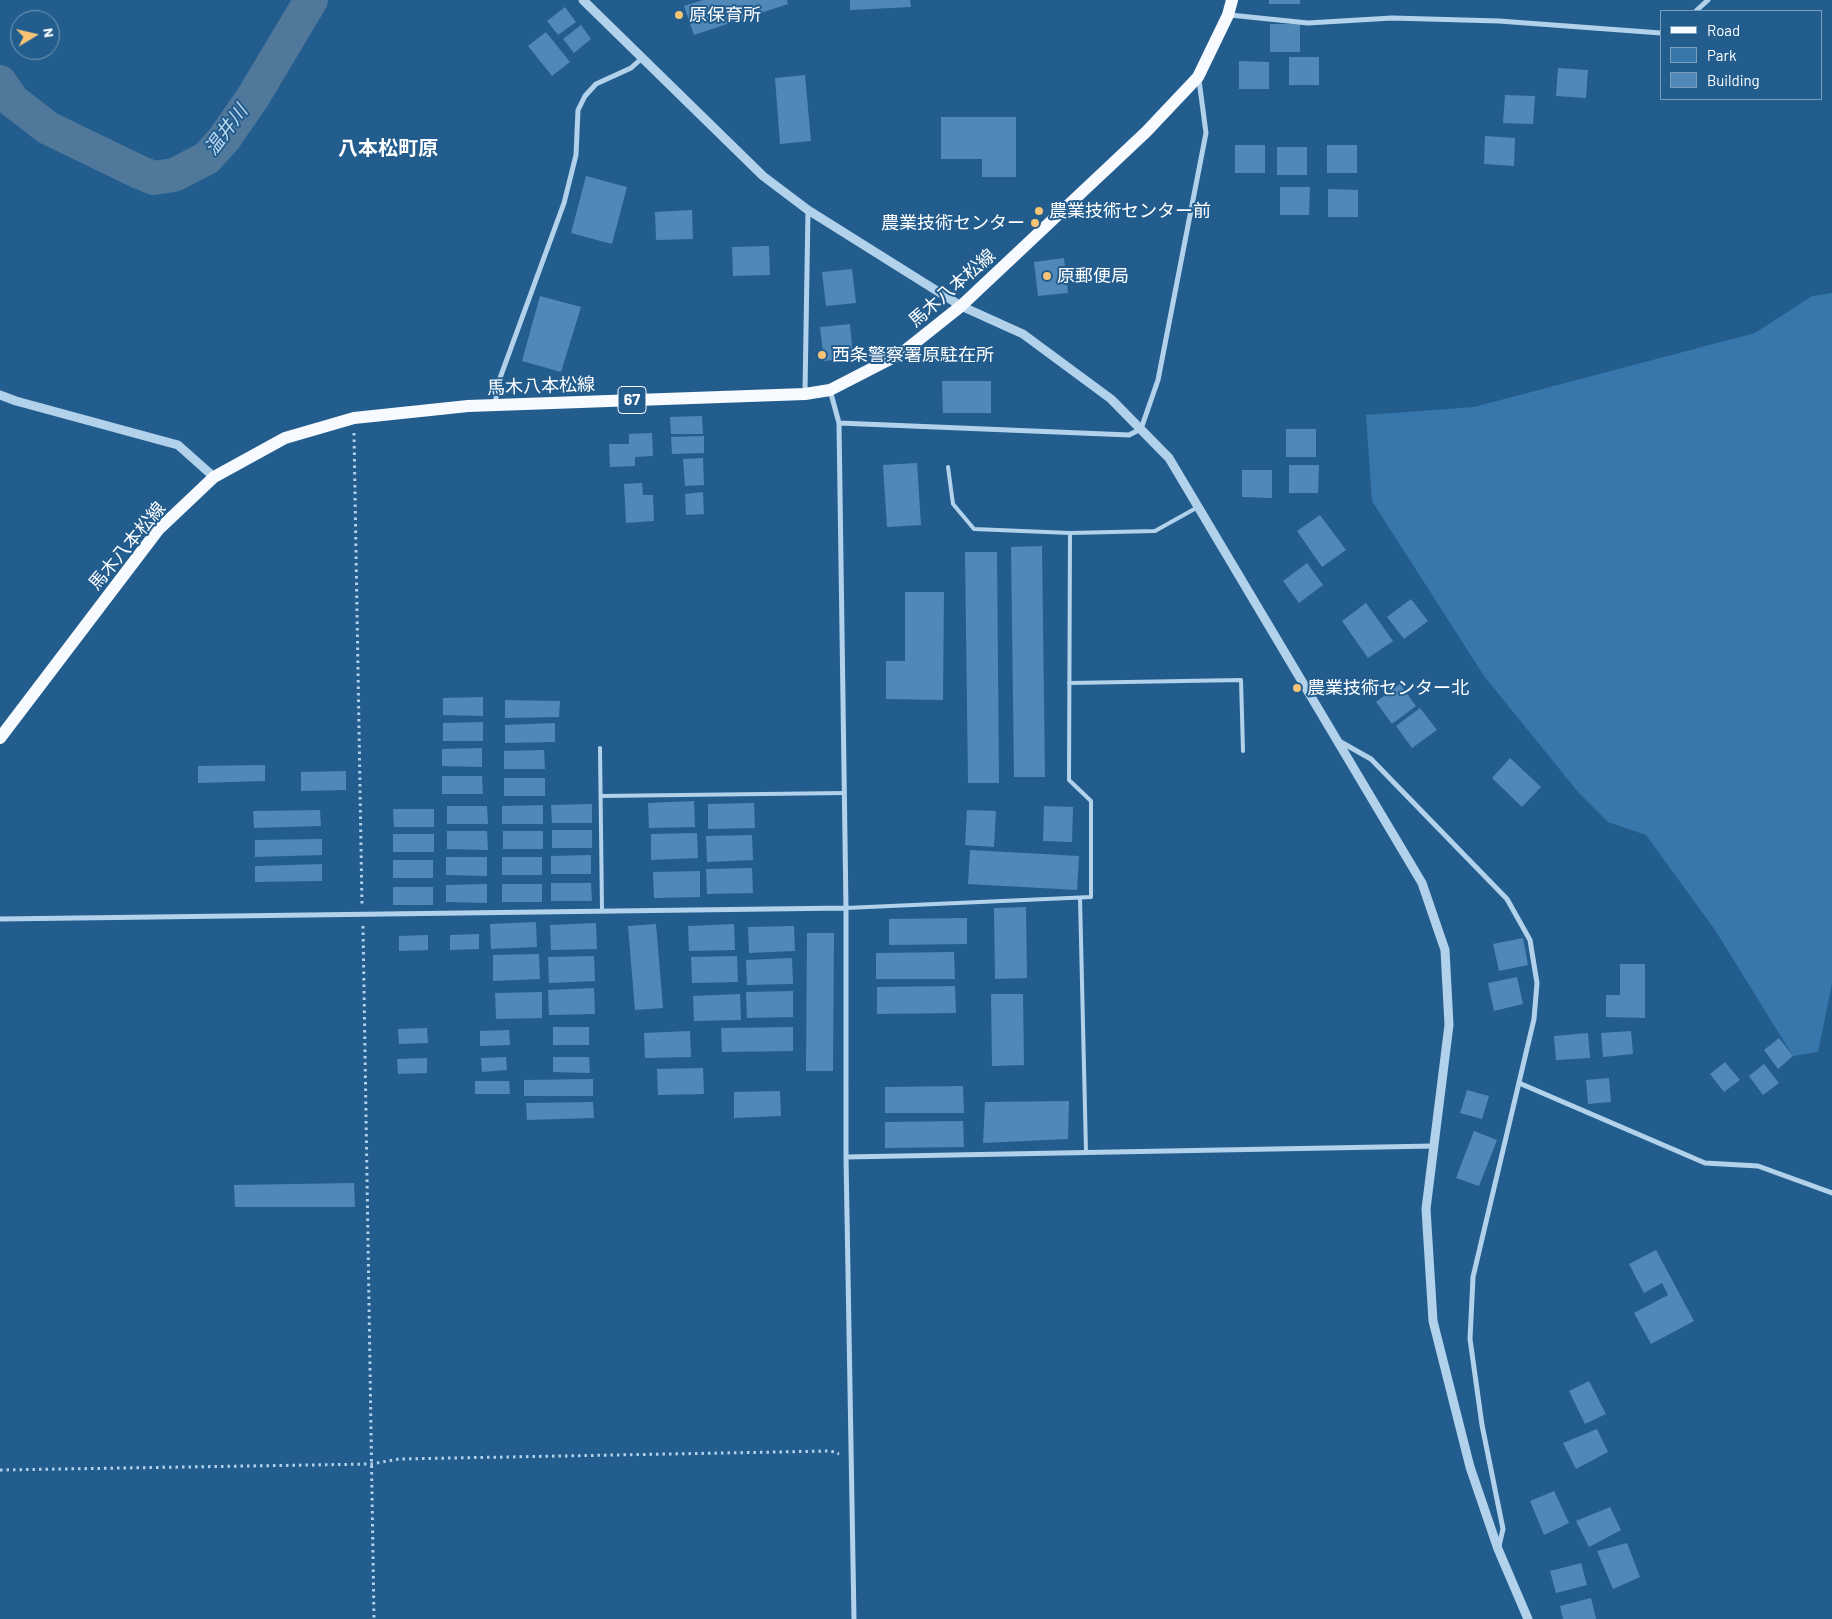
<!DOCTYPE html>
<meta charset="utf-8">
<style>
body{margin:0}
#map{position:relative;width:1832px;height:1619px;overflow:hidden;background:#235d8e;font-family:Barlow,sans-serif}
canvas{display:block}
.legend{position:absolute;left:1660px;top:10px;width:162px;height:90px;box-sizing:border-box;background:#235d8e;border:1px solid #7b9ebb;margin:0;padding:6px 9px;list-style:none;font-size:15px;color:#fff}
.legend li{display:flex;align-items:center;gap:10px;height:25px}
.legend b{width:25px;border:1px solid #7b9ebb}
.north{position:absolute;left:10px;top:10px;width:50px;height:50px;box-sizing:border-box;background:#235d8e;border:1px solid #7b9ebb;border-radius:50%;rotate:81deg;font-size:14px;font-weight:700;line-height:20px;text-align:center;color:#fff}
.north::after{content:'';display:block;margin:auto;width:18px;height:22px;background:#f7c375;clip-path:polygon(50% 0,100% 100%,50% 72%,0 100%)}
</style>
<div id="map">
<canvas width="1832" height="1619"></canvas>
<ul class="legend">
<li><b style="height:6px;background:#f7fbff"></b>Road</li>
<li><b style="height:14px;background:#3777ab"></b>Park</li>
<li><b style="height:14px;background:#5088b7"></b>Building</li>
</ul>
<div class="north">N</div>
</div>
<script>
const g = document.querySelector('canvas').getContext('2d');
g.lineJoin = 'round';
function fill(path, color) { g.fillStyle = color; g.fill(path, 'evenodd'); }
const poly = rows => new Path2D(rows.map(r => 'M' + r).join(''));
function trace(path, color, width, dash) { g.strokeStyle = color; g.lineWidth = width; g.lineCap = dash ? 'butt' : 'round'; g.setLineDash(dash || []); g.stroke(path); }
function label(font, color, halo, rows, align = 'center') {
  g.font = font + ' Barlow,"Noto Sans JP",sans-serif'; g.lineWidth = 4; g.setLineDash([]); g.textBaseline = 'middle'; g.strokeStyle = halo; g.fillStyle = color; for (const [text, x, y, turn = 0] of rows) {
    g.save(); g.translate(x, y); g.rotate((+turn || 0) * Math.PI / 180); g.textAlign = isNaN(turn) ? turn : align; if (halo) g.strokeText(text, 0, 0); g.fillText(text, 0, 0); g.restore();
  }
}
const green = poly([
 [1832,293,1832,984,1818,1052,1793,1056,1715,930,1646,835,1608,822,1578,792,1484,676,1372,501,1366,415,1474,407,1755,333,1812,296]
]);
const river = poly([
 [0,82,13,101,48,128,139,172,154,178,174,175,207,158,224,139,253,97,311,0]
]);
const building = poly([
 [703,0,787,0,788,4,694,35,684,6],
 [850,0,910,0,911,7,850,10],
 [1269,0,1300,0,1300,4,1269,4],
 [565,7,576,22,558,35,547,21],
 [1270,24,1300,24,1300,52,1270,52],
 [581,25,591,39,574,53,563,39],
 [546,32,570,62,552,76,528,46],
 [1289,57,1319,57,1319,85,1289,85],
 [1239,61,1269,62,1269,89,1239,89],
 [1558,68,1588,70,1586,98,1556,96],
 [805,75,811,141,780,144,775,78],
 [1505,95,1535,96,1533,124,1503,123],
 [941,117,1016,117,1016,177,982,177,982,159,941,159],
 [1485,136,1515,138,1514,166,1484,164],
 [1235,145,1265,145,1265,173,1235,173],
 [1327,145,1357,145,1357,173,1327,173],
 [1277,147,1307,147,1307,175,1277,175],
 [586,176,627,187,612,244,571,233],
 [1280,187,1310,187,1309,215,1280,215],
 [1328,189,1358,190,1358,217,1328,217],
 [692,210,693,239,656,240,655,212],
 [769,246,770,275,733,276,732,247],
 [1064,258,1068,293,1038,296,1034,262],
 [852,269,856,303,826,306,822,272],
 [540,296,581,307,561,372,522,361],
 [850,324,853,358,824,361,820,327],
 [942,381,991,381,991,413,943,413],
 [702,416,703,434,671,434,670,417],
 [1286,429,1316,429,1316,457,1286,457],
 [652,433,653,456,635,457,635,466,610,467,609,444,629,444,629,434],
 [704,436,704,453,672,454,671,437],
 [703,458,704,485,685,486,683,459],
 [917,463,921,525,887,527,883,465],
 [1289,465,1319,465,1318,493,1289,493],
 [1242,470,1272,470,1272,498,1242,497],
 [642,483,643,495,653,495,654,521,626,523,624,484],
 [703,492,704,514,686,515,685,494],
 [1320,515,1346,550,1322,567,1297,531],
 [1042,546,1045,777,1014,777,1011,547],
 [965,552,997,552,999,783,968,783],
 [1307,563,1323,585,1299,603,1283,581],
 [905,592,944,592,943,700,886,699,886,661,905,661],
 [1411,599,1428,621,1404,639,1387,617],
 [1366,603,1393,641,1368,658,1342,621],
 [1400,684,1416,706,1392,724,1376,702],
 [483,697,483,716,443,715,443,698],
 [505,700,560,701,559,717,505,718],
 [1420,708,1437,730,1412,748,1396,726],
 [483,722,483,741,443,741,443,723],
 [555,723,555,742,505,743,505,725],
 [482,748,482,767,442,766,442,749],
 [544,750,545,769,504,769,504,751],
 [1510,758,1541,787,1522,807,1492,778],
 [265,765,265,781,198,783,198,766],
 [346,771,346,790,301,791,301,772],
 [442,776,482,776,483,794,442,794],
 [504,778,545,778,545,796,504,796],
 [694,801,695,827,649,828,648,803],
 [754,803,755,828,708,829,708,804],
 [592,804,592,823,552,823,551,805],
 [543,805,543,824,502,824,502,806],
 [447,806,487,806,488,824,447,824],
 [1044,806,1073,807,1072,842,1043,841],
 [393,809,434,809,434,827,394,827],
 [320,810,321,826,254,828,253,811],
 [967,810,996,811,994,847,965,845],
 [552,830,592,830,592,848,552,848],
 [447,831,487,831,488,850,447,849],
 [503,831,543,831,543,849,503,849],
 [697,833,698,858,651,860,651,834],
 [393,834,434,834,434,852,393,852],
 [752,835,753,860,707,862,706,836],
 [322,839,322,855,255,857,255,840],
 [970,850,1079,856,1077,890,968,884],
 [591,855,591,874,551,874,551,856],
 [446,857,487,857,487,876,446,875],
 [502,857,542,857,542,875,502,875],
 [393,860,433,860,433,878,393,878],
 [322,864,322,881,255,882,255,866],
 [752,868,753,893,707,894,706,869],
 [700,871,700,897,654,898,653,872],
 [551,883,591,883,592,901,551,901],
 [487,884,487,903,446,902,446,885],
 [502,884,542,884,542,902,502,902],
 [393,887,433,887,433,905,393,905],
 [1026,907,1027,978,995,979,994,908],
 [967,918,967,944,889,945,889,919],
 [536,922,537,947,491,949,490,924],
 [596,923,597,949,551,950,550,925],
 [656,924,663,1008,635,1010,628,926],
 [734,924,735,950,689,951,688,926],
 [794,926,795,951,749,953,748,927],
 [807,933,834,933,833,1071,806,1071],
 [479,934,479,949,450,950,450,935],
 [428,935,428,950,399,951,399,936],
 [1523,938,1528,965,1499,971,1493,944],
 [954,952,955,979,876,979,876,953],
 [539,954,540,979,493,981,493,955],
 [594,956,595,981,549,983,548,957],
 [737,956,738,982,692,983,691,957],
 [792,958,793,984,747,985,746,960],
 [1620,964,1645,964,1645,1018,1606,1017,1606,995,1620,995],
 [1517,977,1523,1004,1494,1011,1488,983],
 [955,986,956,1013,877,1014,877,987],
 [594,988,595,1014,549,1015,548,990],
 [793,991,793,1017,747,1018,746,992],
 [542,992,542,1018,496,1019,495,993],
 [740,994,741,1020,694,1021,693,996],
 [991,994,1023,994,1024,1065,992,1066],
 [553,1027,589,1027,589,1045,553,1045],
 [793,1027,793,1051,722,1052,721,1028],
 [427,1028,428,1043,399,1044,398,1029],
 [509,1030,510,1045,480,1046,480,1031],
 [690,1031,691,1057,645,1058,644,1033],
 [1631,1031,1633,1054,1603,1057,1601,1033],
 [1588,1033,1590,1058,1556,1060,1554,1036],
 [1779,1038,1793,1056,1778,1069,1764,1050],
 [506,1057,507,1070,482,1072,481,1058],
 [553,1057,589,1057,590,1073,553,1072],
 [427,1058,427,1073,398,1074,397,1059],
 [1725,1062,1740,1080,1724,1092,1710,1074],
 [1764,1064,1779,1083,1763,1095,1749,1076],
 [703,1068,704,1094,658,1095,657,1069],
 [1609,1078,1611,1102,1588,1104,1586,1080],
 [593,1079,593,1096,524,1096,524,1080],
 [475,1081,509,1081,510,1094,475,1094],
 [963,1086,964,1113,885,1113,885,1087],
 [1467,1090,1489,1096,1482,1119,1460,1113],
 [780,1091,781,1116,734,1118,734,1092],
 [1069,1101,1068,1139,983,1143,985,1102],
 [593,1102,594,1118,527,1120,526,1103],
 [963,1121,964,1147,885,1148,885,1122],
 [1474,1131,1497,1140,1479,1186,1456,1178],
 [354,1183,355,1207,235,1207,234,1185],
 [1656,1250,1694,1321,1651,1344,1634,1313,1668,1295,1662,1283,1644,1293,1629,1264],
 [1589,1381,1606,1414,1585,1424,1569,1391],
 [1597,1429,1608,1452,1576,1469,1563,1443],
 [1554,1491,1569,1523,1544,1535,1530,1501],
 [1610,1507,1621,1530,1589,1547,1576,1521],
 [1627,1543,1640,1577,1613,1589,1597,1551],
 [1581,1563,1587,1585,1556,1593,1550,1571],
 [1591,1598,1596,1619,1563,1619,1560,1606]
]);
const path = poly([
 [354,433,362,905],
 [363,926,374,1619],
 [0,1470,371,1464,399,1459,831,1451,839,1454]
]);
const service = poly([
 [948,467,953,504,974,529,1070,533,1155,531,1198,507],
 [1069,683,1241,680,1243,751],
 [600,748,602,910],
 [601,796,844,793],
 [1080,898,1086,1152],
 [846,908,1091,897,1091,801,1069,780,1070,533]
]);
const minor = poly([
 [1696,11,1708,0],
 [1230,15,1308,23,1392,18,1499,21,1661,33],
 [830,390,839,423,846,908,846,1157,854,1619],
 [805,392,808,210],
 [496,405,496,389,564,203,576,155,578,110,585,96,596,84,631,68,641,59],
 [839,423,1129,435,1141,429,1158,380,1206,133,1199,80],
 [1339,741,1371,759,1507,899,1530,940,1537,983,1534,1019,1473,1277,1470,1339,1482,1425,1503,1529,1499,1546],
 [0,919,846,908],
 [1519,1083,1705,1163,1758,1166,1832,1193],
 [846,1157,1434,1146]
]);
const tertiary = poly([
 [583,0,763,176,808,210,961,306,1023,334,1111,399,1169,458,1422,883,1445,950,1449,1025,1426,1209,1433,1321,1470,1467,1498,1549,1528,1619],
 [0,395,16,401,178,445,214,477]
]);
const primary = poly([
 [0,738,158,530,214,477,285,438,354,418,468,406,805,394,830,390,902,353,961,306,1146,132,1198,77,1228,15,1232,0]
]);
const markers = [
 [679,15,5,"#f7c375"],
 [1039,211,5,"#f7c375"],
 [1035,223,5,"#f7c375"],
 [1047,276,5,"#f7c375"],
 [822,355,5,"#f7c375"],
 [1297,688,5,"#f7c375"]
];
const shields = [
 [632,400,28]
];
const shieldNames = [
 ["67",632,400]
];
const poiNames = [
 ["原保育所",689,15],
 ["農業技術センター前",1049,211],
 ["農業技術センター",1025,223,"right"],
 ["原郵便局",1057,276],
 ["西条警察署原駐在所",832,355],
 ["農業技術センター北",1307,688]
];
const streetNames = [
 ["馬木八本松線",952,288,-41],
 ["馬木八本松線",541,386,-2],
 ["馬木八本松線",127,546,-50]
];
const waterNames = [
 ["温井川",226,130,-53]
];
const quarterNames = [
 ["八本松町原",388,148]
];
fill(green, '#3777ab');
trace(river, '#4f789a', 34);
fill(building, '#5088b7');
trace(path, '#b2d2eb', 3, [2.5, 4]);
trace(service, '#b2d2eb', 4);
trace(minor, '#b2d2eb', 5);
trace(tertiary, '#b2d2eb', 9);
trace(primary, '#f7fbff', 12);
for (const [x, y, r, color] of markers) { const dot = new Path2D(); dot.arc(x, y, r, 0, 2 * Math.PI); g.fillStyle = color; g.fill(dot); trace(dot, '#235d8e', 2); }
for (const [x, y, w] of shields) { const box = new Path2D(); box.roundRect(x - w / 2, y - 13.5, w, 27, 4); g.fillStyle = '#235d8e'; g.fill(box); trace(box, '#fff', 1); }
label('bold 16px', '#fff', null, shieldNames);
label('18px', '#fff', '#235d8e', poiNames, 'left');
label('18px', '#fff', '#235d8e', streetNames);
label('italic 19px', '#bedcf2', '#235d8e', waterNames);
label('bold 20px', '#fff', '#235d8e', quarterNames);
</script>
